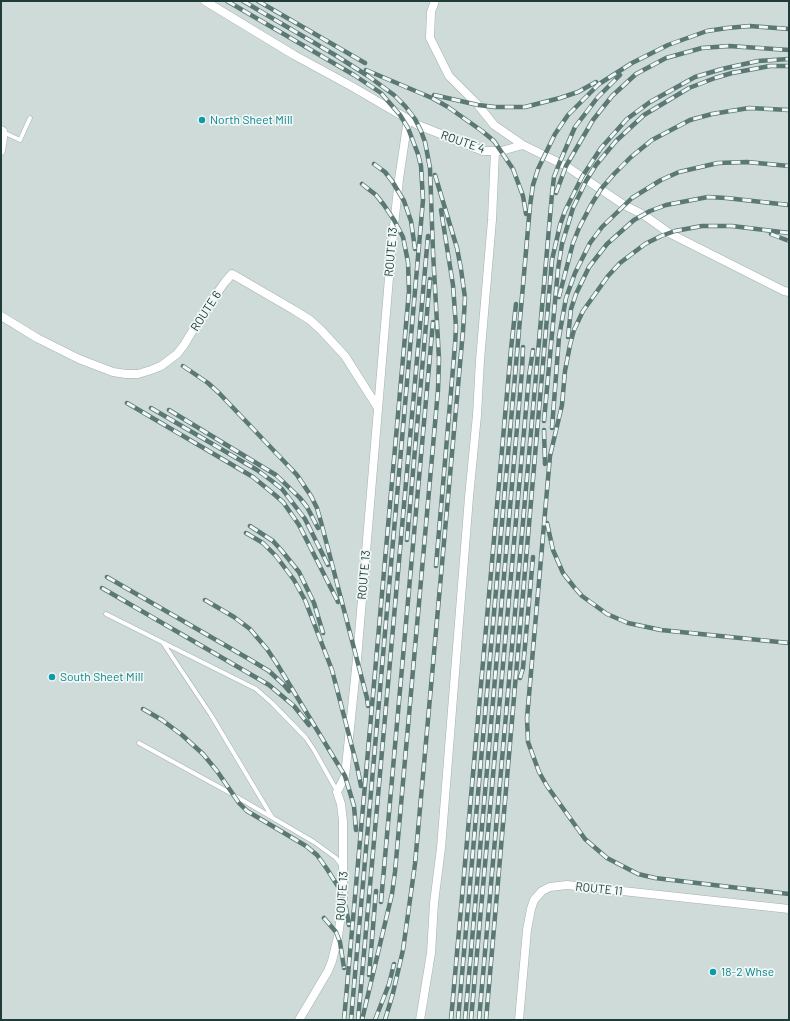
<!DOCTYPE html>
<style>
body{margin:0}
#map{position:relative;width:790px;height:1021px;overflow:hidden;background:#e0ebe8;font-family:Barlow,sans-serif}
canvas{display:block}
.frame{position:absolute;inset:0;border:2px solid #203c3a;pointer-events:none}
</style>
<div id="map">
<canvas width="790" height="1021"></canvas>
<div class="frame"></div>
</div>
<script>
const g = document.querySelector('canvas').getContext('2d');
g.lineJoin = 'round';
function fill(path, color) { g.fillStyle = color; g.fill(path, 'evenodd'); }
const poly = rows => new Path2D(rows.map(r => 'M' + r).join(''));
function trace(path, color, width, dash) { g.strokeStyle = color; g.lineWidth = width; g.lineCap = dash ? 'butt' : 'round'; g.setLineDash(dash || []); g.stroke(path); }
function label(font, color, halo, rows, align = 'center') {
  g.font = font + ' Barlow,sans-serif'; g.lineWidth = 3.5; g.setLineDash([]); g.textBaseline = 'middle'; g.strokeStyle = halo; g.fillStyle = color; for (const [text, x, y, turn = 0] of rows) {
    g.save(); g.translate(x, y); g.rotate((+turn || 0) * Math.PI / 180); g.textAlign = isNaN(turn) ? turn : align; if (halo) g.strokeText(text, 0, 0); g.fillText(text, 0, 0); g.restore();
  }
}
const built = poly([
 [1,1,789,1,789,1020,1,1020]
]);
const service = poly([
 [3,132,20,140,30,118],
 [106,614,256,689,272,703,306,738,314,750,337,791],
 [163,643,211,715,272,817],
 [139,743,232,794,314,842,336,858,342,866]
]);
const minor = poly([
 [205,1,294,55,351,86,418,125,483,151,501,151,523,145,566,166,624,205,644,215,669,233,784,291,789,292],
 [435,1,431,12,430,38,449,76,478,105,494,125,523,145],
 [1,130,3,131,3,138,1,151],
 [1,316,37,338,79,359,113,372,126,374,138,374,151,370,161,366,177,354,184,345,207,307,225,282,232,274,294,310,310,320,321,330,345,356,378,408],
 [299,1020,328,971,332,961,338,937,343,899,343,821,341,804,337,792,345,776,346,767,357,659,391,254,399,179,408,119],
 [420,1020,431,953,434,903,441,848,469,497,477,415,480,360,492,220,495,151],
 [519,1020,527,930,531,909,534,900,542,891,550,887,567,885,789,909]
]);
const rail = poly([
 [227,1,354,75,381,93,400,115,408,128,418,154,421,166,423,200,351,1020],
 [243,1,335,55,368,76,394,95,405,106,415,119,421,131,425,142,430,168,433,252,439,359,438,390,395,872,392,894,362,1020],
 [258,1,365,63],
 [366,70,432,98,448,107,482,131,494,141,513,169,523,196,526,214],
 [434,95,478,105,495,107,525,107,560,98,578,92,596,82],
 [374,164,385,172,392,181,404,201,411,221,415,249],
 [556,193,566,166,593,120,612,96,636,74,666,58,702,48,729,46,789,50],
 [789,233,732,226,702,226,675,231,661,236,645,244,620,263,608,276,583,311,574,330,570,345,565,371,562,405,550,456,527,718,528,742,539,772,547,786,585,839,607,858,638,874,655,878,789,894],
 [771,234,789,241],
 [559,297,573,243,579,228,591,205,601,189,614,174,631,157,652,140,690,120,712,114,749,108,789,110],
 [568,337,571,309,576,294,589,267,607,244,634,220,650,211,666,205,708,197,726,198,789,205],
 [183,366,208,383,219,393,297,475,311,496,317,508,321,522,367,698,368,706],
 [127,403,253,477,275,495,283,502,299,525,338,602],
 [151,408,257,470,272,481,282,489,305,519,328,565],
 [169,410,276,475,300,498,307,507,318,528],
 [544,421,558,269,562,244,573,208,586,181,596,165,616,141,644,115,689,88,715,78,732,73,770,66,789,66],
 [552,428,559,337,566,298,575,273,590,243,602,227,632,198,661,180,679,172,718,163,747,162,789,166],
 [544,430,545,464],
 [547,523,553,550,563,573,574,587,582,596,607,614,628,623,661,630,789,643],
 [250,526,273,541,282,551,299,572,314,603,323,633],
 [246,533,263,543,276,556,294,580,305,600,332,670,357,766,361,786],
 [407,540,430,279],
 [436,566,455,345,456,327,453,285,441,210],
 [107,577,249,659,269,671,284,685,289,691],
 [102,588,269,685,294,706,309,725],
 [205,600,234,617,250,629,267,649,277,664,345,776,354,806,356,830],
 [520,678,523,668,533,557],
 [143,709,162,720,182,735,203,754,217,771,239,803,247,811,306,846,317,855,327,869,339,888,346,908,349,925],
 [381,902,433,322],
 [324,918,336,932,340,942,344,968],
 [369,975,376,891],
 [344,1020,409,291,408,262,403,237,394,220,384,205,376,195,362,184],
 [358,1020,428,236],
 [375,1020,389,984,394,964],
 [385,1020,393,993,403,950,415,864,463,331,465,298,461,269,457,248,435,175],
 [451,1020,511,349,516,304],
 [458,1020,530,206,533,185,538,169,555,134,568,115,599,84,632,63,668,45,707,31,727,28,750,26,789,29],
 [465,1020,522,371,523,347],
 [471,1020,529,376,533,350],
 [479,1020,552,194,554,177,559,164,575,127,598,97,620,75],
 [486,1020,552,260,560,225,565,211,582,177,601,148,627,119,650,102,695,77,722,69,758,61,789,59]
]);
const markers = [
 [202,120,4,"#0f9aa8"],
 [52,677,4,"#0f9aa8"],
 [713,972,4,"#0f9aa8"]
];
const cultureNames = [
 ["North Sheet Mill",210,120],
 ["South Sheet Mill",60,677],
 ["18-2 Whse",721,972]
];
const streetNames = [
 ["ROUTE 4",463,142,19],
 ["ROUTE 13",391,252,-85],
 ["ROUTE 6",206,311,-57],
 ["ROUTE 13",364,575,-85],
 ["ROUTE 11",599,889,6],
 ["ROUTE 13",342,896,-86]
];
fill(built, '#cedbd8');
trace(service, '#a3b3b0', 5);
trace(minor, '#a3b3b0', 9);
trace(service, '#fff', 4);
trace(minor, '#fff', 8);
trace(rail, '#5b7875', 4.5);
trace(rail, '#f0f8f5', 3, [9]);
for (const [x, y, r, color] of markers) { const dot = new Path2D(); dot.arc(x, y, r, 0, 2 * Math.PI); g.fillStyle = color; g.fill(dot); trace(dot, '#f0f8f5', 1.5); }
label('12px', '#0d838f', '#f0f8f5', cultureNames, 'left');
label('12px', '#203c3a', '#f0f8f5', streetNames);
</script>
